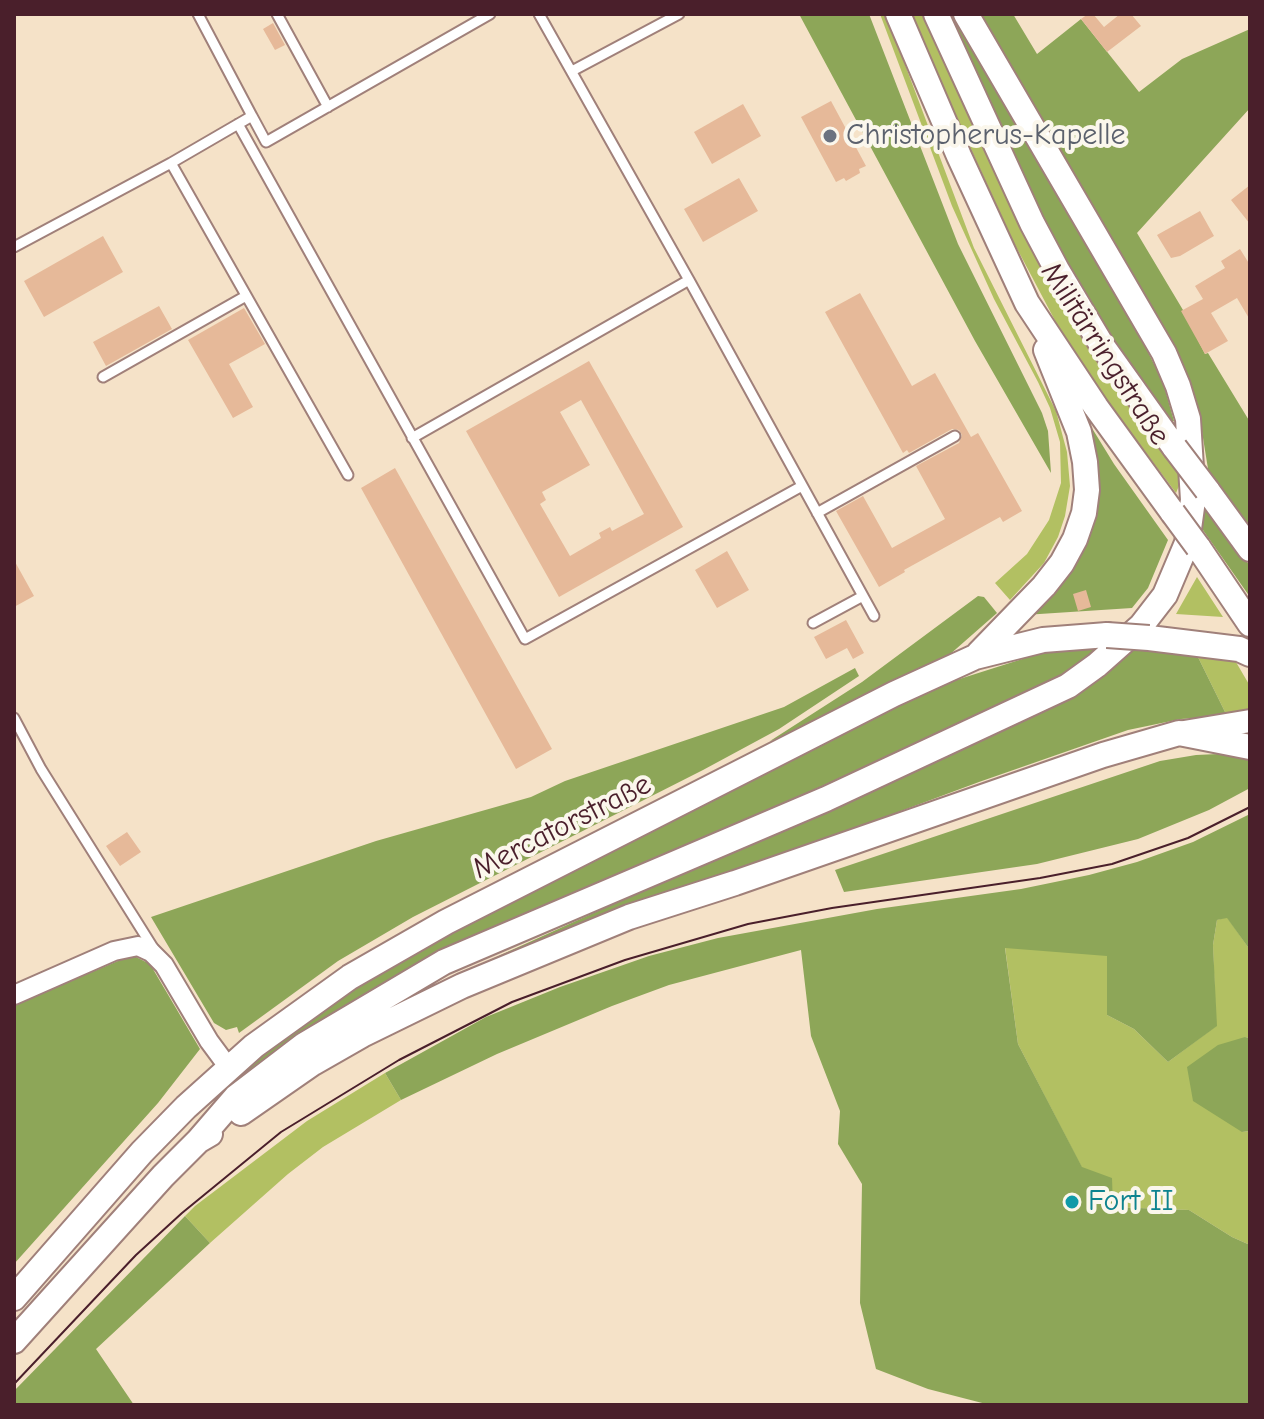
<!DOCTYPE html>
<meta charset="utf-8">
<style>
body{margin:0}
#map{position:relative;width:1264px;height:1419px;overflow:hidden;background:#f5e2c8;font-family:"Comic Neue",sans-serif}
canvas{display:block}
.frame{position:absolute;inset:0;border:16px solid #4a1f2b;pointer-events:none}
</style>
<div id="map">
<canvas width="1264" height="1419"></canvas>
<div class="frame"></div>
</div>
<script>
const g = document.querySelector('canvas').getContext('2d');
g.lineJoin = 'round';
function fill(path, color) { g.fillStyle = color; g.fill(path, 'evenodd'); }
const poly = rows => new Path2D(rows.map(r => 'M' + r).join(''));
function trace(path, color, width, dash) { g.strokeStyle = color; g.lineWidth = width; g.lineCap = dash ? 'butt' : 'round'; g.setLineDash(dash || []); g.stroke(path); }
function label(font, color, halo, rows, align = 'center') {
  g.font = font + ' "Comic Neue",sans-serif'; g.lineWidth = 8; g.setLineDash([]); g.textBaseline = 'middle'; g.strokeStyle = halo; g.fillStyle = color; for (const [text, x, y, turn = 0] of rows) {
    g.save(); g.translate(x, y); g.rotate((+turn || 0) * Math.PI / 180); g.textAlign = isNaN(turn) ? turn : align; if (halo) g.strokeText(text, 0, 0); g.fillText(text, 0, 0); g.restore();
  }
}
const green = poly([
 [880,14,886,14,974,248,1056,411,1067,452,1070,486,1065,516,1058,537,1044,563,1010,600,995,583,1027,554,1049,520,1061,483,1060,442,1050,408,1038,382,994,299,952,206],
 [909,14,925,14,1183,476,1176,493,1102,394,1060,330,1013,241],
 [1197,577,1223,617,1176,614],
 [1195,651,1233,657,1250,686,1250,712,1227,716],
 [1227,917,1250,950,1250,1038,1245,1037,1242,1132,1250,1131,1250,1245,1232,1237,1189,1210,1113,1207,1082,1168,1018,1044,1005,947,1108,955,1107,1015,1134,1029,1168,1062,1216,1026,1213,945,1217,920],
 [385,1073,401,1100,323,1147,288,1174,210,1243,185,1216,195,1206,307,1121]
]);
const forest = poly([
 [799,14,869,14,958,244,1042,413,1048,431,1051,473,975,341],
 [948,14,954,14,1139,334,1163,382,1174,421,1171,422,1124,358,1043,222],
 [979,14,1013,14,1037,54,1081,19,1139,92,1182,59,1250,29,1250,108,1137,233,1183,310,1205,354,1208,353,1250,422,1250,531,1209,475,1199,413,1186,372,1171,343],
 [1071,394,1114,464,1168,540,1148,588,1132,608,1024,615,1082,538],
 [1206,507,1250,566,1250,597,1198,523],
 [978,596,984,597,997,613,948,656,805,730,770,741,862,682],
 [1135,648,1195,651,1227,716,1181,719,1128,730,979,782,441,982,819,811],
 [1074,650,1099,650,1068,674,477,943,230,1093,223,1084,284,1035,416,948,925,690,1038,654],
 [855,668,859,676,779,729,703,770,413,917,338,961,239,1033,237,1027,226,1030,214,1023,151,917,376,841,531,797,565,781,784,707],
 [1218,754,1250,759,1250,788,1209,810,1138,839,1037,864,844,892,835,870,1160,761,1196,755],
 [1250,814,1250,950,1227,918,1217,920,1213,945,1217,1026,1168,1062,1134,1029,1107,1015,1107,956,1005,948,1018,1044,1082,1167,1112,1178,1113,1207,1189,1210,1232,1237,1250,1245,1250,1405,990,1405,928,1389,876,1369,860,1303,862,1184,838,1144,840,1111,811,1036,801,950,669,985,612,1006,497,1054,401,1100,385,1073,486,1017,560,987,649,956,718,938,877,909,1021,889,1089,875,1137,862,1193,842],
 [132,955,150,964,200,1049,158,1103,14,1264,14,1005],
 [1245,1037,1250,1038,1250,1131,1242,1132,1193,1101,1187,1067,1218,1045],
 [185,1216,210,1243,96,1349,134,1405,14,1405,14,1391]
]);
const building = poly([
 [1088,14,1093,14,1104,27,1120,14,1131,14,1141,26,1107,52,1081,19],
 [273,23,285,45,275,50,263,29],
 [831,101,866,166,859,169,860,173,846,181,844,178,836,182,801,117],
 [743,104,761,136,712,164,694,132],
 [739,178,758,211,703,242,684,209],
 [1250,185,1250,224,1231,200],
 [1200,211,1214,236,1180,256,1171,258,1157,235],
 [103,236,123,272,44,317,24,281],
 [1240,249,1250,265,1250,320,1237,298,1211,313,1228,341,1205,354,1181,311,1203,299,1195,286,1225,268,1221,261],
 [860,293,912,386,935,373,971,437,978,433,1022,511,1003,522,1000,517,904,570,905,572,879,587,836,511,863,496,892,548,945,519,916,466,959,443,962,435,959,430,952,429,909,453,907,450,903,453,825,312],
 [159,306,172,329,106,366,93,342],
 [244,308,265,344,229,364,253,407,233,418,188,340],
 [589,361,683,527,559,597,466,431],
 [581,400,644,514,612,531,610,527,599,533,601,538,570,556,540,504,546,500,542,492,590,465,560,412],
 [395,468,552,749,516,769,361,488],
 [727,551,749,590,717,608,695,570],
 [14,560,34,596,14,607],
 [1086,590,1091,607,1078,611,1073,594],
 [846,620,864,653,853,659,847,648,826,659,814,637],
 [127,832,141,852,120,866,106,846]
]);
const service = poly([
 [198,14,252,116,171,163,348,475],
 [277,14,328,107],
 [572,71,679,14],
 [252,116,266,142,490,14],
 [238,124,525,639,802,486],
 [14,247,171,163],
 [689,280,874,616],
 [103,377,246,296],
 [412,438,689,280,539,14],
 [817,513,955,436],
 [813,623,863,596],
 [14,718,41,769,155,951]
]);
const minor = poly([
 [14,995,114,951,138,946,151,952,164,965,209,1041,229,1068]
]);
const tertiary = poly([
 [1184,732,1250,721]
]);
const secondary = poly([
 [898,14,959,156,1027,303,1096,407,1173,513],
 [936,14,1032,223,1057,270,1103,347,1175,448],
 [1207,490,1250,549],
 [1198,547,1250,624],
 [1149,638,1239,649,1250,654],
 [979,653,1044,586,1062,563,1075,539,1084,513,1087,490,1085,462,1079,432,1046,350],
 [241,1113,313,1063,362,1035,462,986,629,917,735,883,1103,755,1179,733,1250,747],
 [198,1141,236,1097,304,1045,444,962,826,799,1068,686,1097,665,1141,626,1165,595,1187,543,1193,500,1188,419,1178,386,1164,353,966,14],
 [14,1298,142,1152,186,1107,254,1046,350,977,446,922,894,694,975,657,1043,640,1107,635],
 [14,1341,163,1176,198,1141,210,1134]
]);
const tram = poly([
 [14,1384,136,1255,182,1213,281,1132,399,1060,512,1002,625,960,748,924,832,908,1040,878,1112,864,1188,838,1250,807]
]);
const secondaryBridge = poly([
 [1175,448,1207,490],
 [1173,513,1198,547],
 [1107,635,1149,638]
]);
const markers = [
 [830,136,8,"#6b7280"],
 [1072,1202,8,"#0f9aa8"]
];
const worshipNames = [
 ["Christopherus-Kapelle",846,136]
];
const streetNames = [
 ["Militärringstraße",1105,354,57],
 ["Mercatorstraße",562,827,-27]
];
const cultureNames = [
 ["Fort II",1088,1202]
];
fill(green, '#b2c062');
fill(forest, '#8da658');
fill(building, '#e6b999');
trace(service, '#a0807a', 13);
trace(minor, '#a0807a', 22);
trace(tertiary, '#a0807a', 26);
trace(secondary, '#a0807a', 28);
trace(service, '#fff', 9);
trace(minor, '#fff', 18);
trace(tertiary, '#fff', 22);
trace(secondary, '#fff', 24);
trace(tram, '#4a1f2b', 2);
trace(secondaryBridge, '#a0807a', 28, []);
trace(secondaryBridge, '#fff', 24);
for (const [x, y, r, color] of markers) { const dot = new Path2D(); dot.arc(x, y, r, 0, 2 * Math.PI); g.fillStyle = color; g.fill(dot); trace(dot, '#fbf7ec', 3); }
label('30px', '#5b616d', '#fbf7ec', worshipNames, 'left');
label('30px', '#4a1f2b', '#fbf7ec', streetNames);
label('30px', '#0d838f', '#fbf7ec', cultureNames, 'left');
</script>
